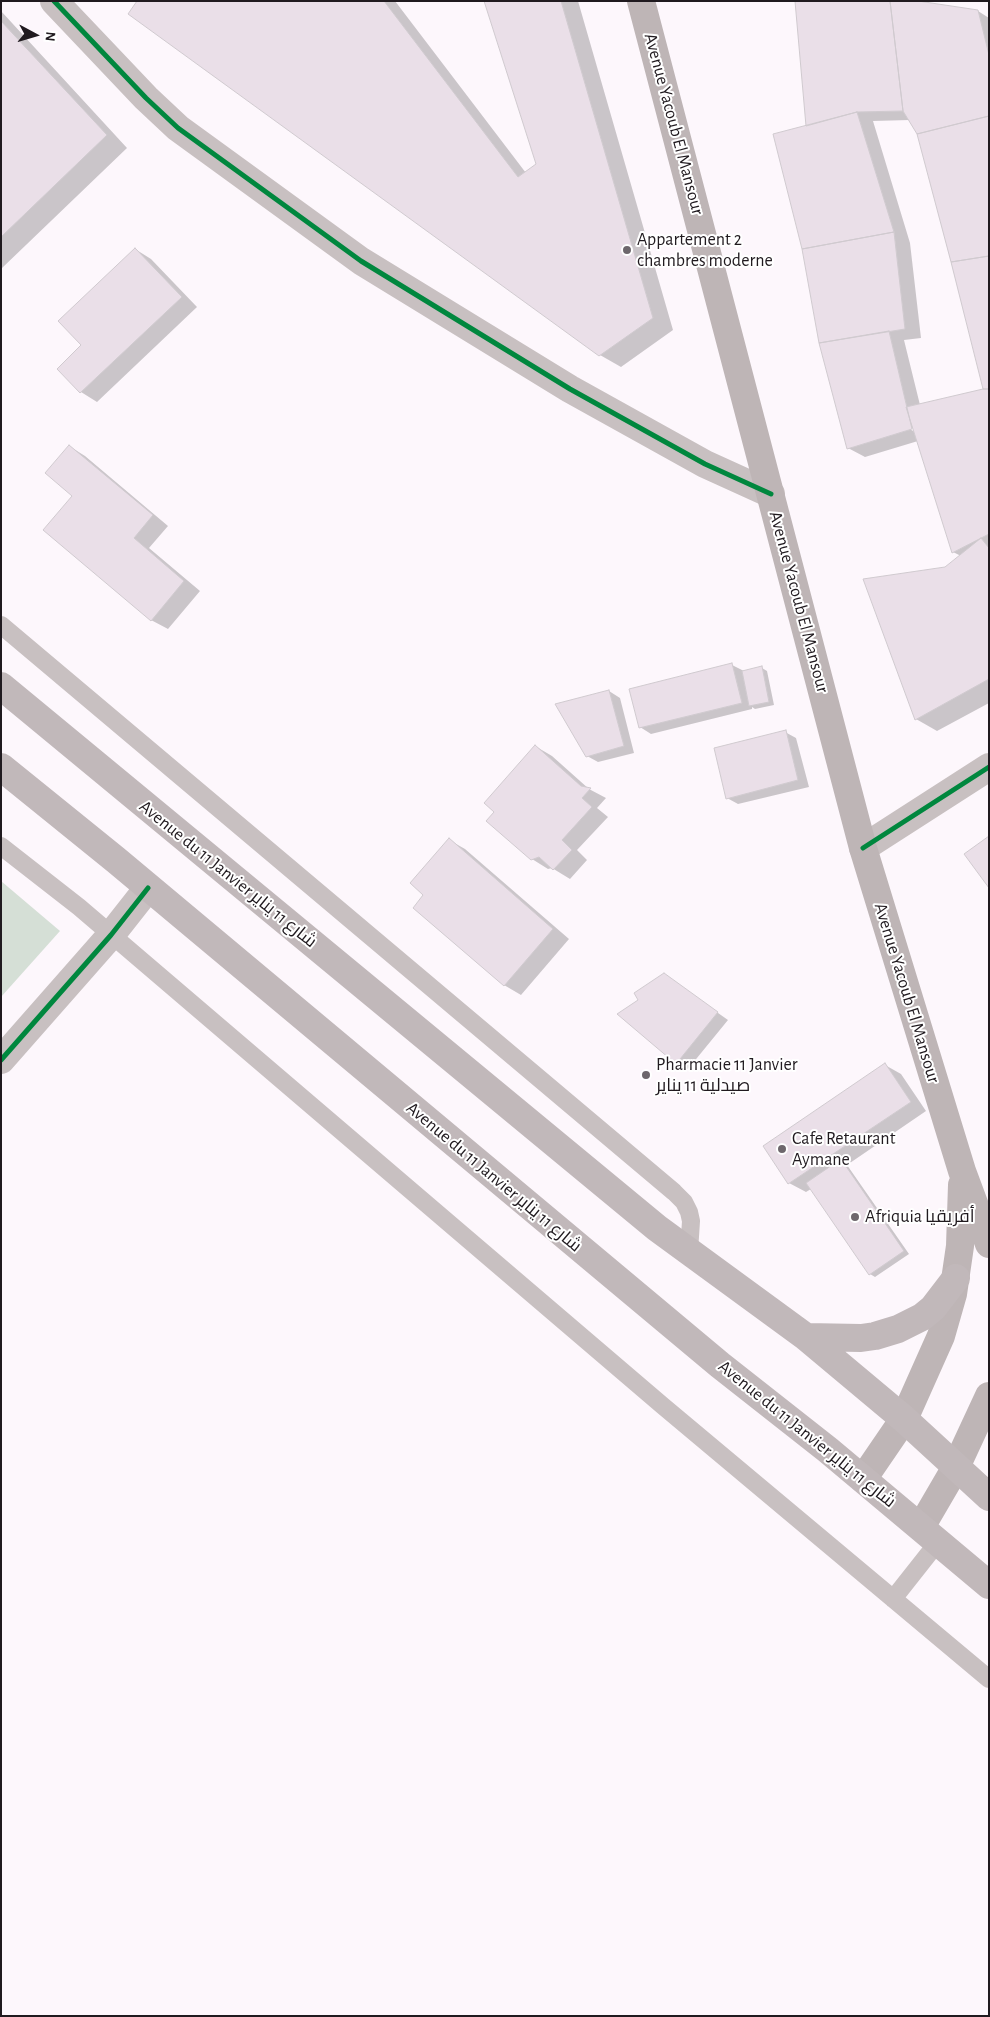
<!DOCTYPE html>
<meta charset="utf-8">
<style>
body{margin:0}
#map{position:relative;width:990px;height:2017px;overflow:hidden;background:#fdf7fc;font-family:"Alegreya Sans",sans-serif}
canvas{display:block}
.frame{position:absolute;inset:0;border:2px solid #201a1f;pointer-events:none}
.north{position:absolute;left:10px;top:10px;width:50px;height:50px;-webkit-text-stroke:4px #fff;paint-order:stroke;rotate:96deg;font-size:14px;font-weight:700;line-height:20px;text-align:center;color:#201a1f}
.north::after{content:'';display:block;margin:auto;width:18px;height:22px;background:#201a1f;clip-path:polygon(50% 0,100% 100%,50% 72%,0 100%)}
</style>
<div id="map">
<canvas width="990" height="2017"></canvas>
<div class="frame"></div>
<div class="north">N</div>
</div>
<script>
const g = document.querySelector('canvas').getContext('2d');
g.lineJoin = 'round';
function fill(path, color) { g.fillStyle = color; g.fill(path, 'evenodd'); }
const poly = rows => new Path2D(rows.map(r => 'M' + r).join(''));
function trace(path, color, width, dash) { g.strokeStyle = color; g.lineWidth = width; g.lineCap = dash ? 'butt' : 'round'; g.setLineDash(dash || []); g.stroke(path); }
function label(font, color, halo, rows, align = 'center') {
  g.font = font + ' "Alegreya Sans",Cairo,sans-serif'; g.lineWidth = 4; g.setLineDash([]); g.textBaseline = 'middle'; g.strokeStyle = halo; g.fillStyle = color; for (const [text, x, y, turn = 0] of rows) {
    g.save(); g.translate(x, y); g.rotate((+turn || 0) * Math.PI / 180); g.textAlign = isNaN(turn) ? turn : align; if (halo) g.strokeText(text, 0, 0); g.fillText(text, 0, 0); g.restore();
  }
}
const green = poly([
 [1,881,60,931,1,997]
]);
const shadow = poly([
 [139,1,395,1,526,173,538,164,486,1,578,1,673,330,621,367,600,355],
 [1,11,127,148,1,269],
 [978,11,989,18,989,703,937,731,916,719,864,580,946,569,961,556,953,552,918,441,865,457,848,448,807,127],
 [910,120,918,134,984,389,920,405,904,340,921,338,910,243,873,121],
 [907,425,915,429,915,432,906,427],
 [135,249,151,259,197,307,97,402,81,392,59,369,83,345],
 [69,446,85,456,168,526,149,548,200,591,168,629,151,620,74,496],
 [732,665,744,671,762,668,767,671,774,705,755,709,752,707,752,709,651,734,640,727],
 [609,691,620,698,634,753,598,762,587,756],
 [785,732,796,738,809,787,738,804,727,798],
 [535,746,552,756,589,789,606,798,597,808,608,817,577,850,587,860,570,879,552,868,548,869,532,859,496,812],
 [449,840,465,849,569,939,521,995,504,985,425,895],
 [664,975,728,1020,688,1069,677,1063,639,1001],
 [885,1065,901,1074,926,1111,847,1165,909,1254,875,1277,870,1274,811,1189,806,1192,789,1183]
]);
const building = poly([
 [137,1,384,1,518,177,536,164,484,1,561,1,653,318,599,356,128,14,137,1],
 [795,1,890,1,903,111,857,112,806,126,795,1],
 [890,1,918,1,978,10,989,55,989,116,917,134,903,111,890,1],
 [1,21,107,135,1,237,1,21],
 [857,112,894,232,802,249,773,134,857,112],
 [989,116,989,256,951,262,917,134,989,116],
 [894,232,905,329,819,343,802,249,894,232],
 [135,248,182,297,80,393,57,369,81,345,58,321,135,248],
 [989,256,989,389,983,389,951,262,989,256],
 [889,331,912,429,847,449,819,343,889,331],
 [983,389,989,389,989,534,952,553,906,407,983,389],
 [69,445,153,515,134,538,184,581,151,621,43,530,72,496,45,473,69,445],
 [981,538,989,548,989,679,915,720,863,579,945,567,981,538],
 [732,663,742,703,639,728,629,689,732,663],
 [762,666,769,702,749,706,742,671,762,666],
 [609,690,624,746,586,757,555,704,609,690],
 [786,730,798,780,726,799,714,748,786,730],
 [535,745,581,786,591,788,582,798,592,807,562,840,572,850,553,870,539,857,531,860,486,821,494,812,484,803,535,745],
 [989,836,989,888,964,854,989,836],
 [449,838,553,929,504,986,413,908,423,895,410,883,449,838],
 [664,973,718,1012,676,1064,617,1014,638,1000,634,993,664,973],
 [885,1063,911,1102,788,1184,763,1146,885,1063],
 [841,1159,904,1251,869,1275,806,1183,841,1159]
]);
const lane = poly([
 [1,625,674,1192,684,1202,689,1212,691,1221,689,1252],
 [1,846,79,907,663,1406,989,1679],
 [893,1599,938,1542]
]);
const street = poly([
 [54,1,146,98,178,128,361,261,570,389,705,464,771,494],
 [863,848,989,767],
 [1,1060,111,935,148,888]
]);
const secondary = poly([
 [641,1,863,848,962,1171,989,1244],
 [863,1479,904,1419,941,1336,953,1294,960,1246,962,1185],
 [921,1527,956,1467,989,1396]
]);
const primary = poly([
 [1,686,657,1228,806,1337,904,1419,989,1497],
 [1,767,116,860,720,1365,828,1450,989,1585],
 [806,1337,861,1338,875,1336,898,1329,922,1317,933,1308,956,1278]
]);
const cycleway = poly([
 [54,1,146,98,178,128,361,261,570,389,705,464,771,494],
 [863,848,989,767],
 [1,1060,111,935,148,888]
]);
const markers = [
 [627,250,5,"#6d676c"],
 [646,1075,5,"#6d676c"],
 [782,1149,5,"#6d676c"],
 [855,1217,5,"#6d676c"]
];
const streetNames = [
 ["Avenue Yacoub El Mansour",674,124,75],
 ["Avenue Yacoub El Mansour",799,602,75],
 ["Avenue du 11 Janvier شارع 11 يناير",228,874,39],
 ["Avenue Yacoub El Mansour",907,993,73],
 ["Avenue du 11 Janvier شارع 11 يناير",494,1177,40],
 ["Avenue du 11 Janvier شارع 11 يناير",807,1434,39]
];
const poiNames = [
 ["Appartement 2",637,240],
 ["chambres moderne",637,261],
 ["Pharmacie 11 Janvier",656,1065],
 ["صيدلية 11 يناير",656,1086],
 ["Cafe Retaurant",792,1139],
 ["Aymane",792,1160],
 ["Afriquia أفريقيا",865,1217]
];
fill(green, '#d5dfd6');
fill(shadow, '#0003');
fill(building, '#eadfe8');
trace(building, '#d0cacf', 1);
trace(lane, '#c8c0c1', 18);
trace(street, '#c8c0c1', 28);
trace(secondary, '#beb5b6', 28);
trace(primary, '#c1b8ba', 28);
trace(cycleway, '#00873e', 5);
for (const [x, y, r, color] of markers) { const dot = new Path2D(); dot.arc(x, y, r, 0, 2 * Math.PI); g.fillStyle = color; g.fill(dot); trace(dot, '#fff', 2); }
label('18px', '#201a1f', '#fff', streetNames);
label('18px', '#201a1f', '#fff', poiNames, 'left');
</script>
